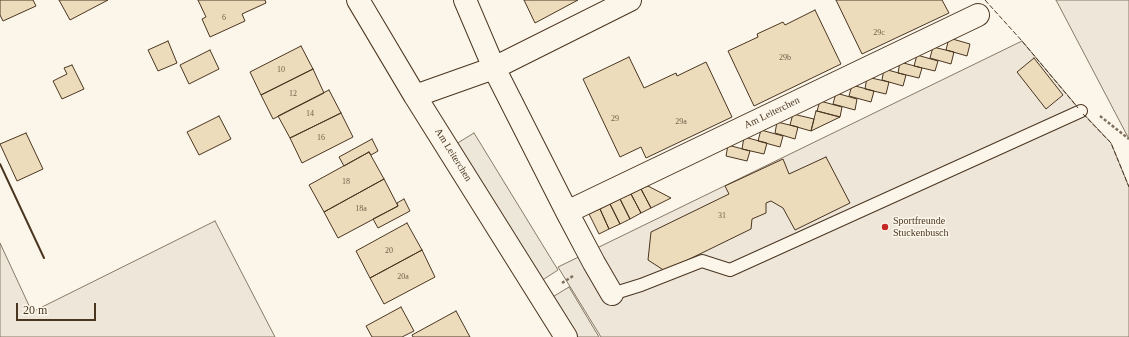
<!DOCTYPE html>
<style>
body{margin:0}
#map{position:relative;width:1129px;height:337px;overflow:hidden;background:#fbf6e9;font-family:Georgia,serif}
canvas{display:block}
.scale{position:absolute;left:16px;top:303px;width:80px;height:18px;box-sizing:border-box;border:2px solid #4a3520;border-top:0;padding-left:5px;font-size:12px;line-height:14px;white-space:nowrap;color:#4a3520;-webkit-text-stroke:3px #fbf6e9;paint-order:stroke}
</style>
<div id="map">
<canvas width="1129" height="337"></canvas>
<div class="scale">20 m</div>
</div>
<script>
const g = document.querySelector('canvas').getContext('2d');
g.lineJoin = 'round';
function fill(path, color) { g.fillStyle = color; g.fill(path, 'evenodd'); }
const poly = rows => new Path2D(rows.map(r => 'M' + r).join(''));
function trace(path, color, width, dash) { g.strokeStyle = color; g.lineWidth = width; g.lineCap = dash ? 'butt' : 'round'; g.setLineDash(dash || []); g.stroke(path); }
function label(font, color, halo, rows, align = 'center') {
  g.font = font + ' Georgia,serif'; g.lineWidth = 3; g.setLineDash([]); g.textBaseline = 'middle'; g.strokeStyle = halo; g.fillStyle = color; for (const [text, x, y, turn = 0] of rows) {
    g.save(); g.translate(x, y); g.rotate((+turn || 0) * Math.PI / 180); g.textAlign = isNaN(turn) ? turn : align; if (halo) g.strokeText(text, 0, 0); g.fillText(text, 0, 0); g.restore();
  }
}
const green = poly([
 [1056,0,1129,0,1129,139,1056,0],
 [1022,41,1081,111,1111,143,1129,187,1129,337,601,337,558,267,1022,41],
 [215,221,275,337,0,337,0,243,32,312,215,221]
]);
const parking = poly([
 [474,133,558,270,541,281,456,144,474,133],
 [569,287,599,337,575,337,551,298,569,287]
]);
const building = poly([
 [0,0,33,0,36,6,3,21,0,15,0,0],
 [59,0,108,0,70,20,59,0],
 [198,0,265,0,266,3,242,14,245,21,210,37,202,19,206,17,198,0],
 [524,0,578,0,535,23,524,0],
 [836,0,942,0,949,13,862,54,836,0],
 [815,10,841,64,754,106,728,51,758,37,757,34,783,22,785,25,815,10],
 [949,38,970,44,967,56,946,50,949,38],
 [168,41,177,63,158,71,148,50,168,41],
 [301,46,313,69,261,95,250,72,301,46],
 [933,47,954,52,951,64,930,58,933,47],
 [210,50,219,69,189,84,180,65,210,50],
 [917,55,938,61,935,71,914,66,917,55],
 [629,57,644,88,676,73,677,76,706,62,732,117,646,158,641,147,620,157,583,79,629,57],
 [1034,58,1063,95,1046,109,1017,72,1034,58],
 [900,62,922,68,919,78,898,73,900,62],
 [72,65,84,89,62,99,53,81,67,74,64,68,72,65],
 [313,69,324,93,273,119,261,95,313,69],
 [884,69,906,75,903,86,882,80,884,69],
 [867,77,889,82,886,94,865,89,867,77],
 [852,85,874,91,871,102,849,96,852,85],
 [329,90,341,113,290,138,278,116,329,90],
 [836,93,857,99,855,110,833,104,836,93],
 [820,101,842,107,840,117,817,111,820,101],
 [816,111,817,111,840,117,811,131,816,111],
 [341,113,353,137,302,163,290,138,341,113],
 [793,114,814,119,811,131,790,125,793,114],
 [219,116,231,139,199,155,187,132,219,116],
 [777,122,798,127,795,139,775,133,777,122],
 [761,130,783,136,780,147,758,141,761,130],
 [26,133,43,169,17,181,0,144,26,133],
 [744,137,767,143,764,154,742,149,744,137],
 [372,139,378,151,371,155,369,152,344,166,339,157,372,139],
 [728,145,750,151,747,161,726,156,728,145],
 [369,152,384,179,324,212,309,185,369,152],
 [826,157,850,203,795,230,783,208,771,201,766,203,766,213,752,219,751,229,665,271,648,260,651,232,729,194,725,186,783,159,789,174,826,157],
 [384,179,398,206,338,238,324,212,384,179],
 [648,186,671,198,651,208,641,189,648,186],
 [641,189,651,208,641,213,631,194,641,189],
 [631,194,641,213,630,219,620,199,631,194],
 [404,199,410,211,378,228,373,219,398,206,397,203,404,199],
 [620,199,630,219,620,224,610,204,620,199],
 [610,204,620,224,609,229,600,209,610,204],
 [600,209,609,229,599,234,589,214,600,209],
 [407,223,422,250,370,278,356,251,407,223],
 [422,250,435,277,384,304,370,278,422,250],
 [401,307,414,331,402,337,372,337,366,326,401,307],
 [456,311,470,337,413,337,412,335,456,311]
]);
const path = poly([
 [1100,116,1129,139],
 [562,283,573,276]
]);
const service = poly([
 [612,294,641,285,702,261,730,270,1081,111]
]);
const minor = poly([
 [358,0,415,96,566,337],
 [465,0,494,68,567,212,594,263,612,294],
 [415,96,494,68,630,0],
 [567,212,978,15]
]);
const fence = poly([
 [985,0,1022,41,1078,108],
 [1083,114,1111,143,1129,187]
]);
const wall = poly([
 [0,164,44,258]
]);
const markers = [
 [885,227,4,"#c62828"]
];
const numberNames = [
 ["6",224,18],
 ["29c",879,33],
 ["29b",785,58],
 ["10",281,70],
 ["12",293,94],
 ["14",310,114],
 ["29",615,119],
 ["29a",681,122],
 ["16",321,138],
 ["18",346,182],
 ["18a",361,209],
 ["31",722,216],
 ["20",389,251],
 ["20a",403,277]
];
const streetNames = [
 ["Am Leiterchen",772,113,-26],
 ["Am Leiterchen",453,155,58]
];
const poiNames = [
 ["Sportfreunde",893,221],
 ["Stuckenbusch",893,233]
];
fill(green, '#ede6d9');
trace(green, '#887966', 1);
fill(parking, '#ede7d9');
trace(parking, '#887966', 1);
fill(building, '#ecdcbc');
trace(building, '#4a3520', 1);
trace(service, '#4a3520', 14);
trace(minor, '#4a3520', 24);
trace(path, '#7f6f5c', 2.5, [3, 2]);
trace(service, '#fbf6e9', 12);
trace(minor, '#fbf6e9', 22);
trace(fence, '#4a3520', 1, [5, 2]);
trace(wall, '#4a3520', 2);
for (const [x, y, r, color] of markers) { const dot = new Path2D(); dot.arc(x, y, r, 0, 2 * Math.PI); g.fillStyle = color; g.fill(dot); trace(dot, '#fbf6e9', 1.5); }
label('8px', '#725f47', null, numberNames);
label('10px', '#4a3520', '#fbf6e9', streetNames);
label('10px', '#4a3520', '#fbf6e9', poiNames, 'left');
</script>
